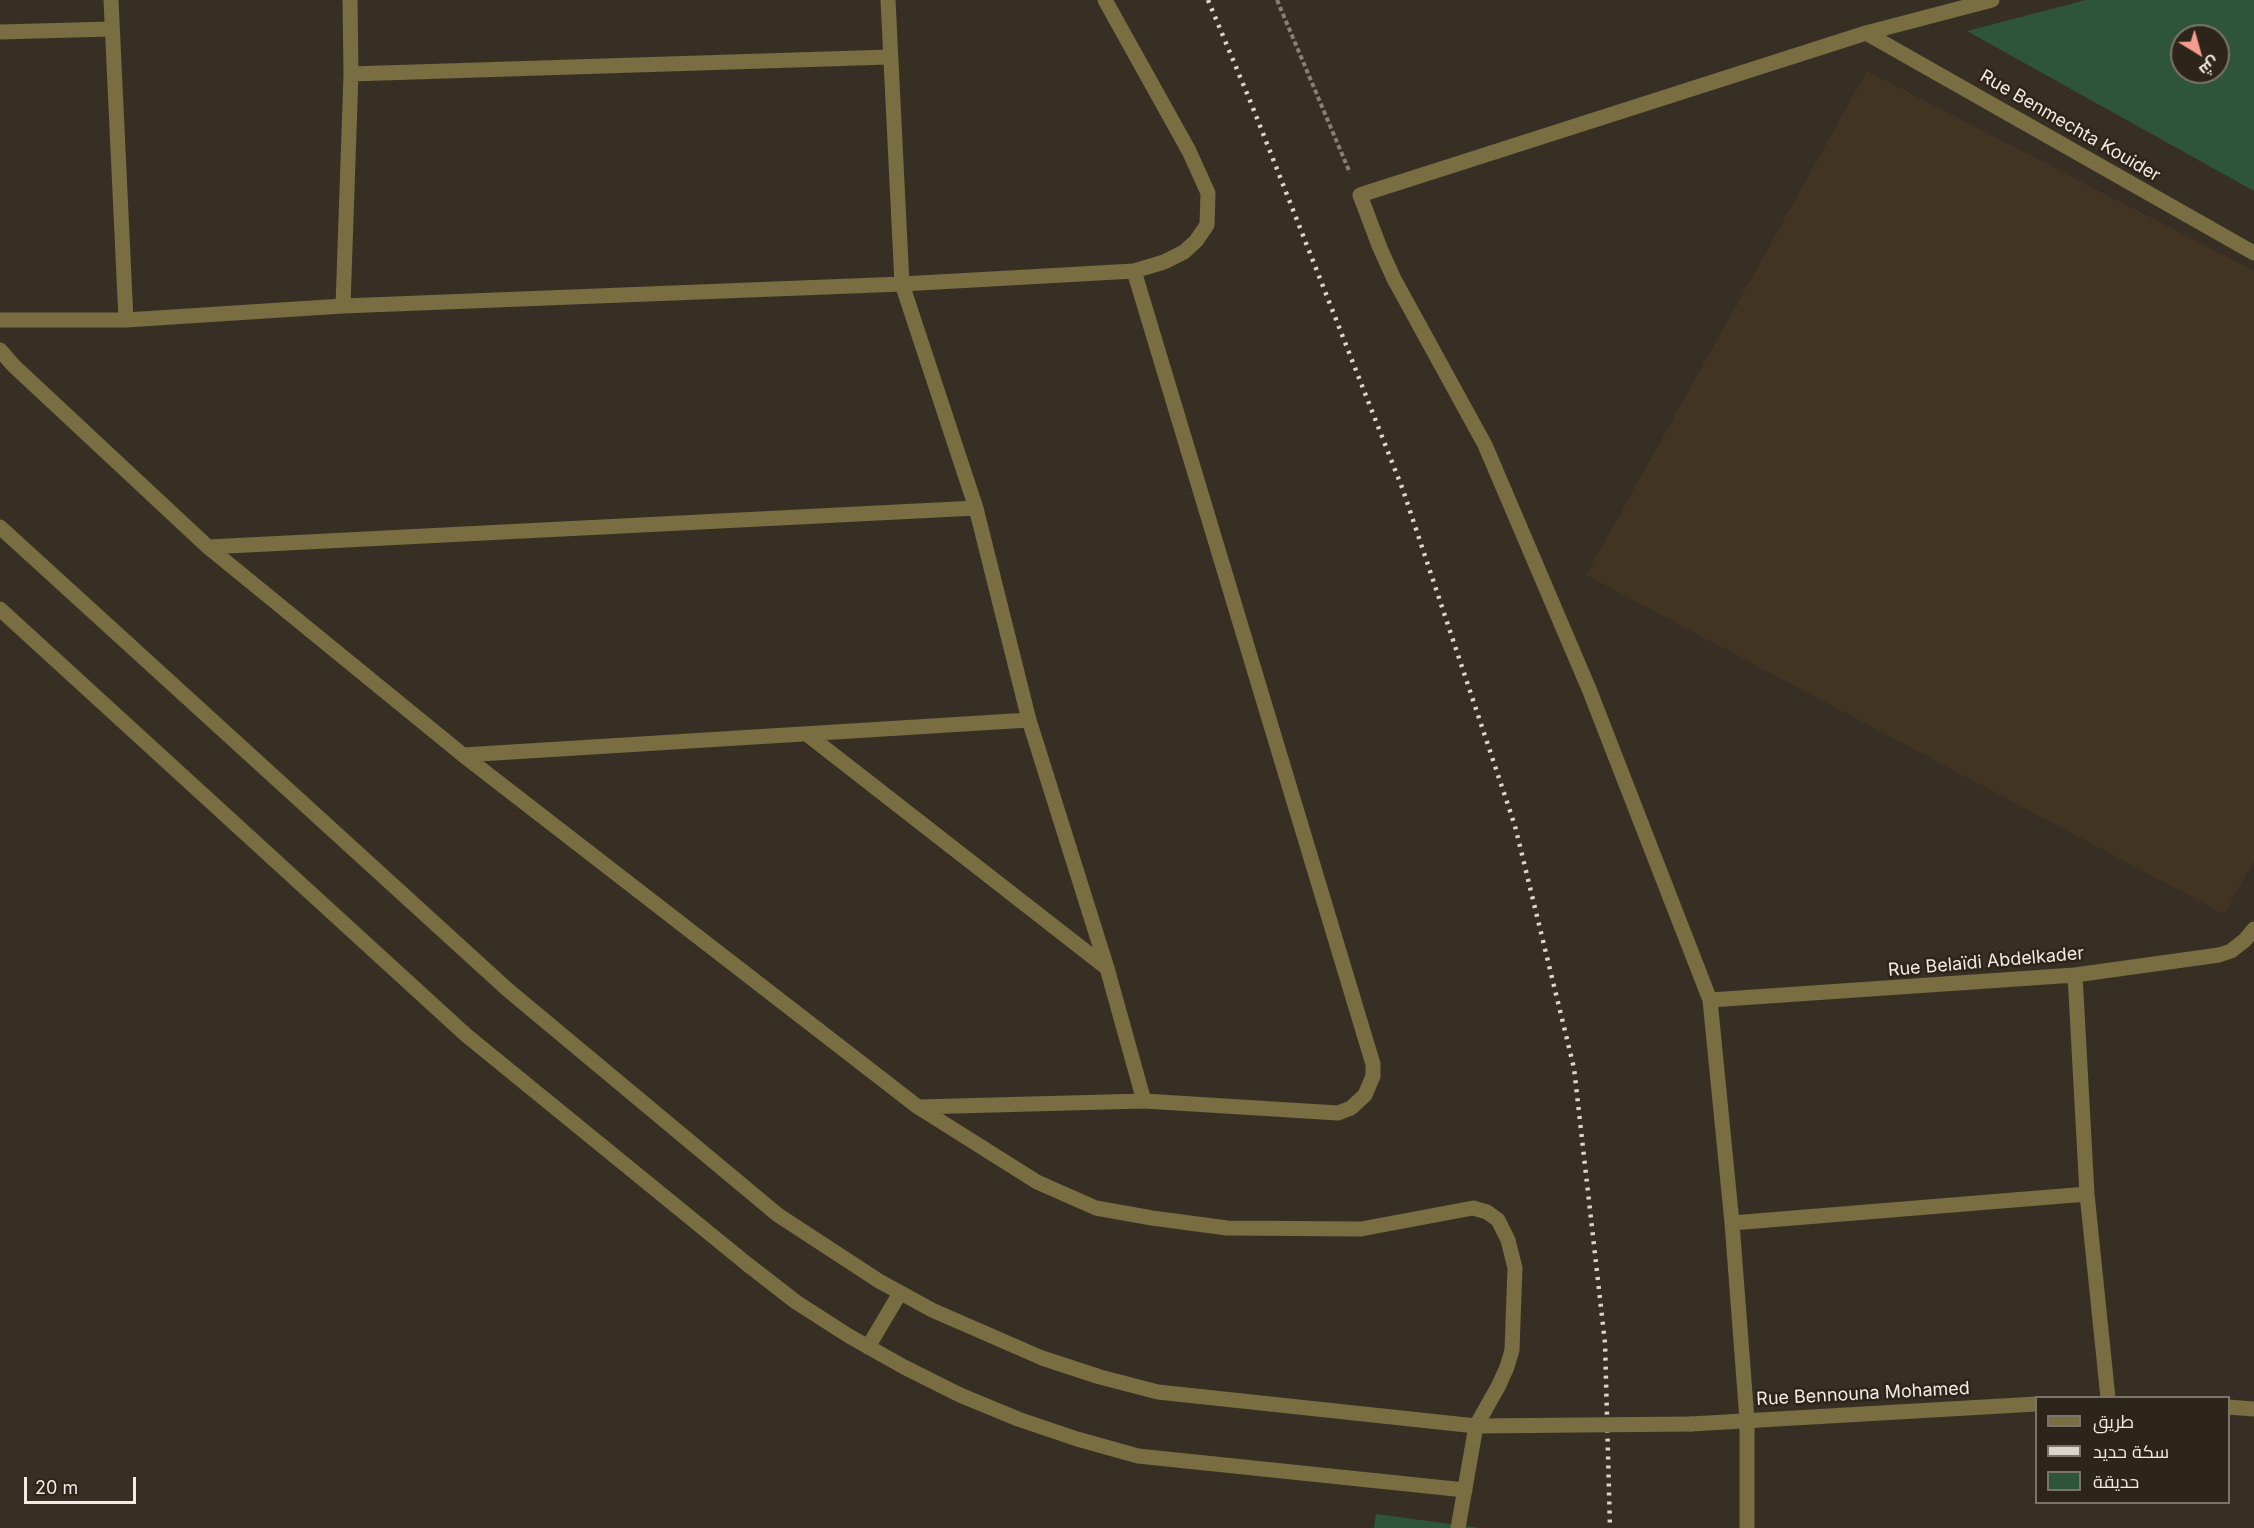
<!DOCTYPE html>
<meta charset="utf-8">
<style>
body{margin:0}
#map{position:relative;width:2254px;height:1528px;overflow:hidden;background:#382f24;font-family:Inter,Cairo,sans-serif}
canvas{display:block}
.legend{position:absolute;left:2035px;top:1396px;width:195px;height:108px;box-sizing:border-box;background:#2e251a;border:2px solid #7c746b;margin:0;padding:8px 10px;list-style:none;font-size:18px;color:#f1ebe4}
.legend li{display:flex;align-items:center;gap:12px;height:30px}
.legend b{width:30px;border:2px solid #7c746b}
.north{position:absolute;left:2170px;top:24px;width:60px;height:60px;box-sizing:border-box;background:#2e251a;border:2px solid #7c746b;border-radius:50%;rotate:143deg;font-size:16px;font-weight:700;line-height:24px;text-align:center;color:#f1ebe4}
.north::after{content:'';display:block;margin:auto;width:21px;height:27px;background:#f59c91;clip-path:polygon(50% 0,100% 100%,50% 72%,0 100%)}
.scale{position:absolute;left:24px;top:1477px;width:112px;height:27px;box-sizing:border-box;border:3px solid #f1ebe4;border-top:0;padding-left:8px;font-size:18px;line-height:21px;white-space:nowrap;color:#f1ebe4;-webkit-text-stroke:4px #2e251a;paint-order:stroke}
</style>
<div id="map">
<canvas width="2254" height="1528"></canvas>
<ul class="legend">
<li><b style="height:8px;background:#796d42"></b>طريق</li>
<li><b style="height:8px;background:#dbd5cd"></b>سكة حديد</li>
<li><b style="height:16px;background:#2f5539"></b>حديقة</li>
</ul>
<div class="north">ش</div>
<div class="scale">20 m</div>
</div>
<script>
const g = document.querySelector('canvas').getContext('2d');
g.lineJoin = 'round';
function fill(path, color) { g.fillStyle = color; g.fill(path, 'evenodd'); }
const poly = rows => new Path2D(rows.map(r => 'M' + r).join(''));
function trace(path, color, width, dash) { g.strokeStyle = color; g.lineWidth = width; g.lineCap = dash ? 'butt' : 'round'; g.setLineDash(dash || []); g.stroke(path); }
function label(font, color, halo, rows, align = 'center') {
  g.font = font + ' Inter,sans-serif'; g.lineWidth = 5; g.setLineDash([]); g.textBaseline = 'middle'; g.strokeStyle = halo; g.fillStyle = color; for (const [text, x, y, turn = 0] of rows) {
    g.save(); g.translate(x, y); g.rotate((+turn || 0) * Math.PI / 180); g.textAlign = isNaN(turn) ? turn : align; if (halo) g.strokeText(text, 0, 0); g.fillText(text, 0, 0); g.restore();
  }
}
const built = poly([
 [1867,71,2254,271,2254,861,2224,914,1586,575]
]);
const green = poly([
 [2086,0,2254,0,2254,191,1967,31],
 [2182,36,2218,36,2218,72,2182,72],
 [1376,1514,1480,1528,1374,1528]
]);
const path = poly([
 [1277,0,1350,173]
]);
const minor = poly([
 [111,0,126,320],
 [888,0,902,284,976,508,1029,720,1107,968,1144,1101],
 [0,32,111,29],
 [1866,33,2254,253],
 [351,74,889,57],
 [343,306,351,74,350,0],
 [0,320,126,320,343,306,902,284,1134,271,1164,262,1184,252,1196,241,1207,225,1208,193,1189,151,1105,0],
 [0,350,14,366,208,547,463,755,918,1107,1037,1182,1096,1208,1152,1218,1227,1228,1361,1229,1473,1208,1487,1212,1498,1220,1508,1240,1515,1268,1512,1350,1507,1367,1499,1385,1476,1426,1458,1528],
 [208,547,976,508],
 [808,735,1107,968],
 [463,755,1029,720],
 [2075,975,2087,1194,2108,1398],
 [1710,1000,2075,975,2219,955,2231,951,2245,940,2254,929],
 [918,1107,1144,1101,1338,1113,1351,1108,1365,1095,1373,1076,1373,1064,1134,271],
 [1732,1223,2087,1194],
 [1747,1528,1747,1420,1732,1223,1710,1000,1589,689,1485,445,1394,279,1380,248,1360,195,1866,33,1992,0]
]);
const tertiary = poly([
 [0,527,508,990,778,1215,879,1281,932,1310,1042,1358,1100,1377,1158,1392,1476,1426],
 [0,609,466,1035,747,1264,796,1302,849,1336,904,1367,960,1395,1018,1419,1077,1439,1138,1456,1465,1490],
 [868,1347,900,1293],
 [2228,1407,2254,1409],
 [1691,1424,2036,1404]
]);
const rail = poly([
 [1208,0,1251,103,1403,490,1515,826,1574,1068,1605,1343,1610,1528]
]);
const tertiaryBridge = poly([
 [1476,1426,1691,1424]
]);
const streetNames = [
 ["Rue Benmechta Kouider",2070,126,30],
 ["Rue Belaïdi Abdelkader",1986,962,-5],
 ["Rue Bennouna Mohamed",1863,1394,-3]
];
fill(built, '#413423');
fill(green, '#2f5539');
trace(path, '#888077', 4, [4.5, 3]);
trace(minor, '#796d42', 15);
trace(tertiary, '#796d42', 15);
trace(rail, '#dbd5cd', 4.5, [3, 6]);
trace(tertiaryBridge, '#796d42', 15);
label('18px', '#f1ebe4', '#2e251a', streetNames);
</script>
